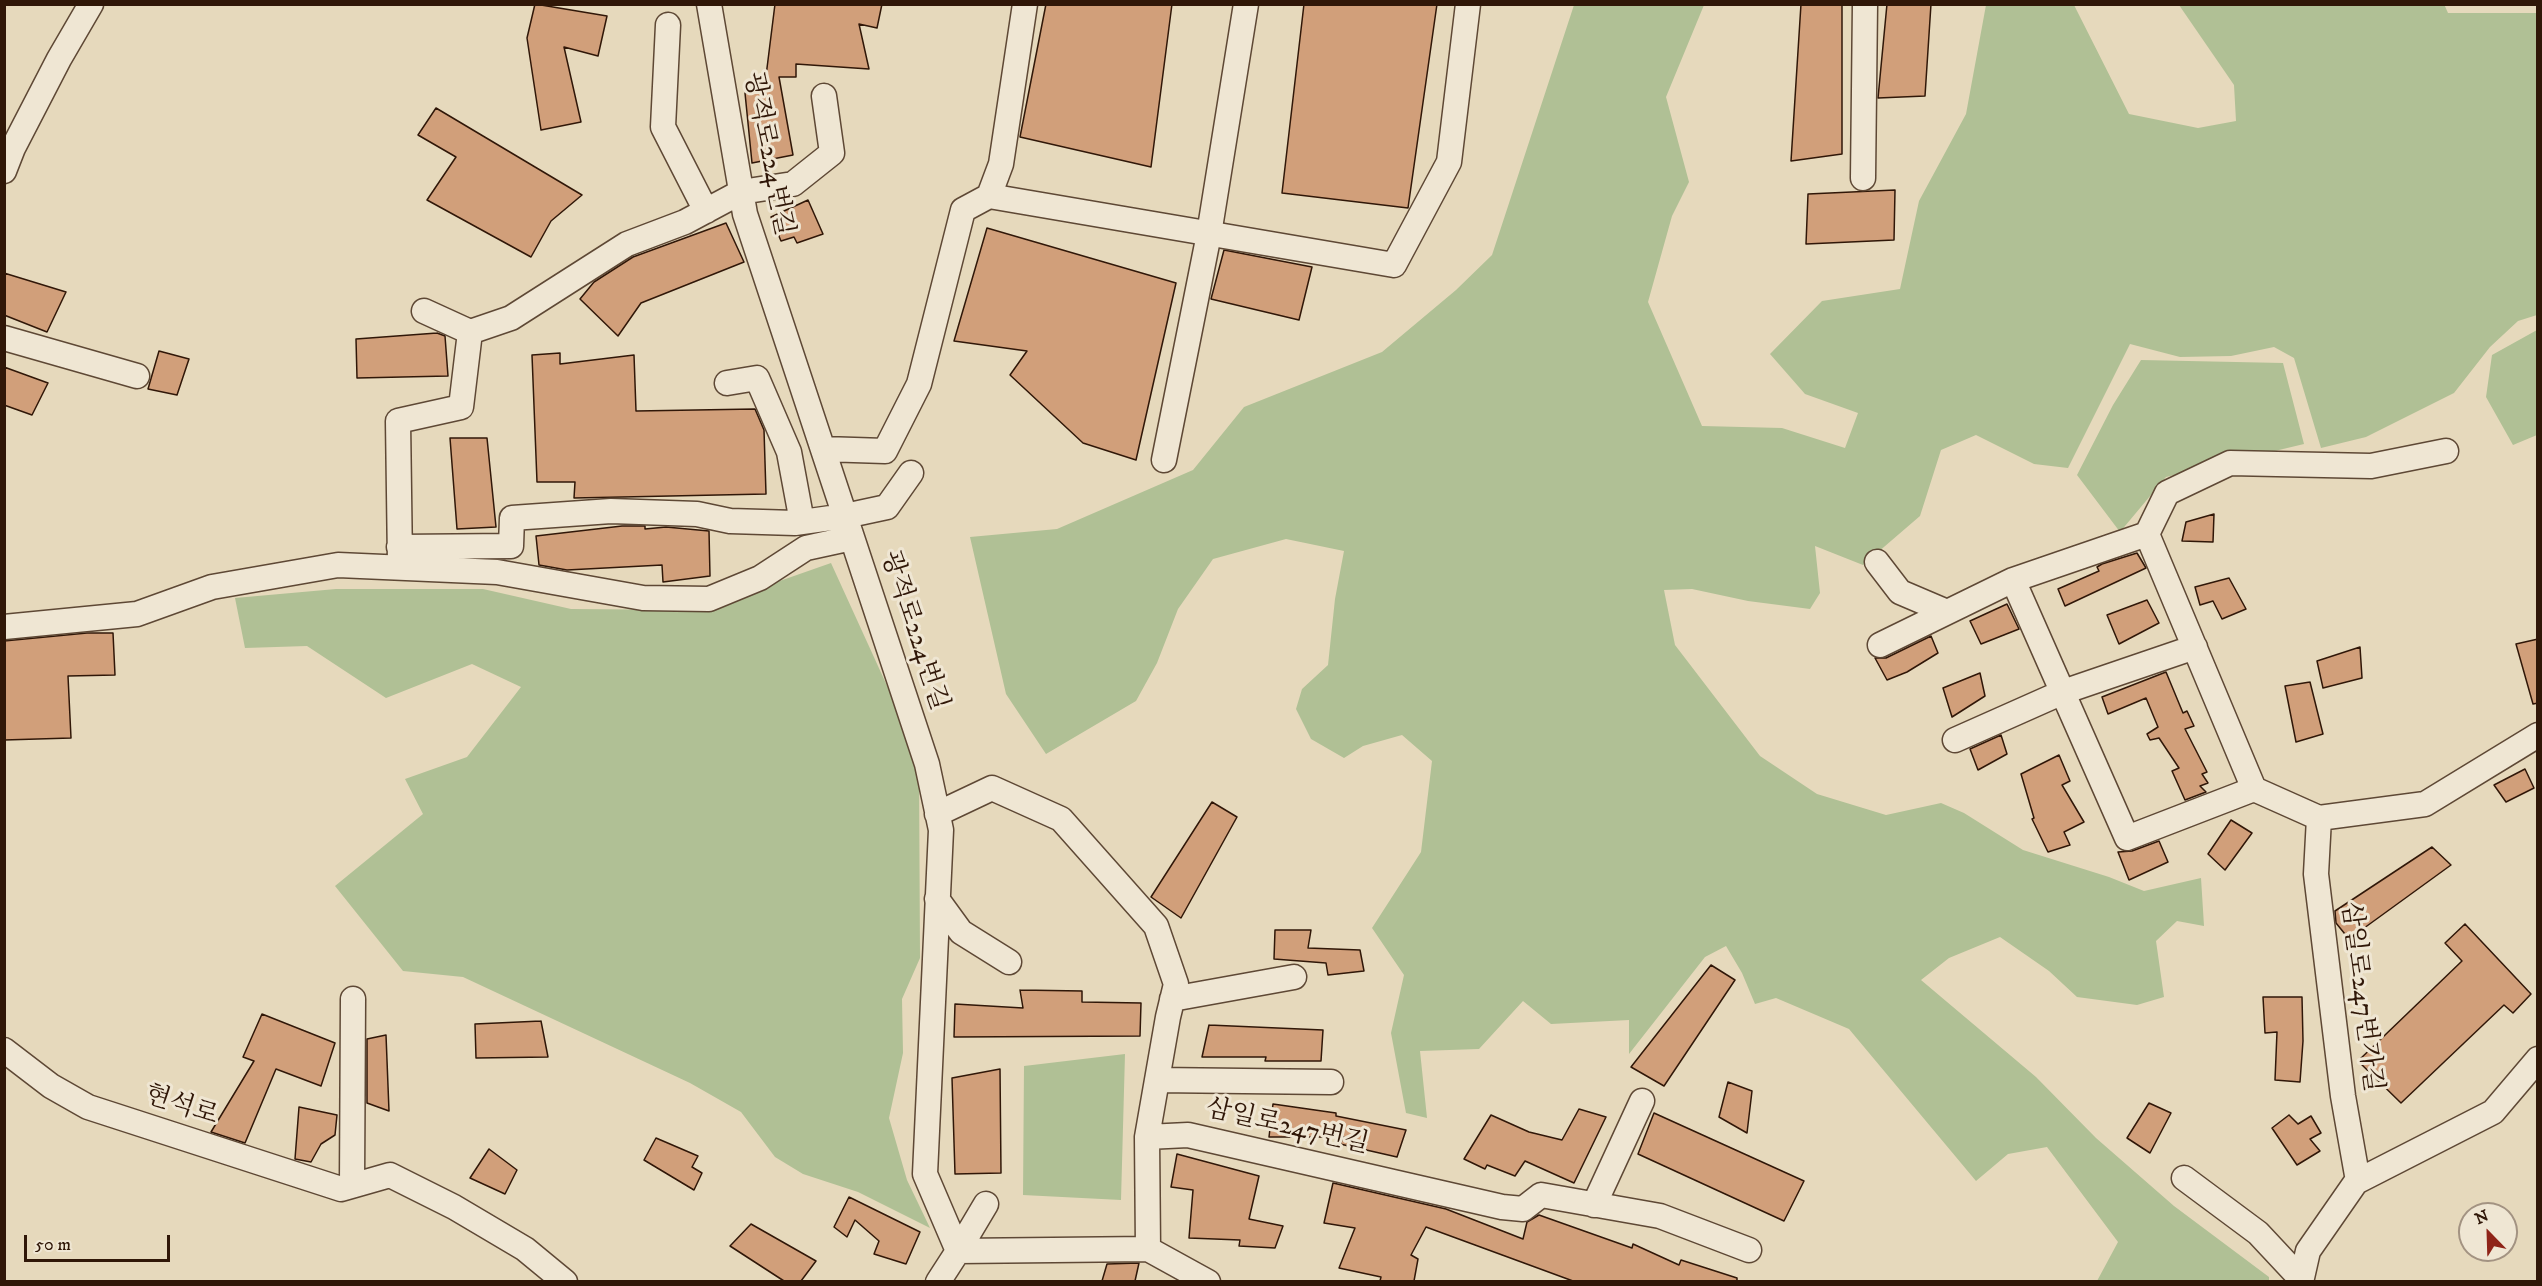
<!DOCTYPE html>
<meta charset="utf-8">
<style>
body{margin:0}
#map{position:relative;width:2542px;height:1286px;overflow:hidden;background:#e6d9bc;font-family:"IM FELL DW Pica",serif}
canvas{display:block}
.frame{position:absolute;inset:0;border:6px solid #301708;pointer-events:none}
.north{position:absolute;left:2458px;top:1202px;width:60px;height:60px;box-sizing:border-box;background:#efe6d3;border:2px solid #a39382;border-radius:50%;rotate:337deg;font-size:16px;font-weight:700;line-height:24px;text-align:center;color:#301708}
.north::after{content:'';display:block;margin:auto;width:21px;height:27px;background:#8f2418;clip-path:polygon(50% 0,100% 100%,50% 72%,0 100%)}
.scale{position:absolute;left:24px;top:1235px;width:146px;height:27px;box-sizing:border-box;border:3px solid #301708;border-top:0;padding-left:8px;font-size:18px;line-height:21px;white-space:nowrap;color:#301708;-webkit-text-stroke:4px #efe6d3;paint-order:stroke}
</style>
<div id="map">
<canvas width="2542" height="1286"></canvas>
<div class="frame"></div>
<div class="north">N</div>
<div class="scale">50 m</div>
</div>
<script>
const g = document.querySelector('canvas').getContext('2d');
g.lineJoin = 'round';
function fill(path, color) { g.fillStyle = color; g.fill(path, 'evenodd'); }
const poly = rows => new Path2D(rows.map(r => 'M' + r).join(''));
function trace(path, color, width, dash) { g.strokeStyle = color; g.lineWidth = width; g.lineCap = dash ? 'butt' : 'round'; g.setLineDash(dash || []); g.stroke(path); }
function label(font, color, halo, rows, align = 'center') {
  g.font = font + ' "IM FELL DW Pica","Noto Serif KR",serif'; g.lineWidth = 6; g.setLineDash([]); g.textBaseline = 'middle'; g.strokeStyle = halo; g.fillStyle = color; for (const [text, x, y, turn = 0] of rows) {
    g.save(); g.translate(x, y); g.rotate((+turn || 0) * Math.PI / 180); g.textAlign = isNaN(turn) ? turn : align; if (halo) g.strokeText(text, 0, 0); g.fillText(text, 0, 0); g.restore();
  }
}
const green = poly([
 [2444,4,2448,13,2537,13,2537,315,2518,321,2490,347,2454,393,2366,437,2321,448,2294,358,2274,347,2231,356,2180,357,2130,344,2068,468,2034,464,1976,435,1941,450,1920,516,1863,565,1815,546,1820,593,1810,609,1748,601,1692,589,1664,590,1675,645,1760,756,1817,794,1886,815,1941,803,1964,813,2023,850,2109,877,2144,891,2201,878,2204,926,2177,921,2156,941,2164,997,2137,1005,2077,997,2049,971,2000,937,1949,958,1921,980,2036,1077,2096,1138,2174,1206,2269,1277,2269,1281,2097,1281,2118,1242,2047,1147,2008,1154,1976,1181,1849,1029,1776,998,1755,1004,1742,973,1726,946,1705,957,1629,1054,1629,1020,1551,1024,1523,1001,1479,1049,1420,1051,1427,1118,1406,1113,1391,1033,1404,975,1372,928,1421,852,1432,761,1402,735,1363,746,1344,758,1311,739,1296,709,1302,689,1328,665,1335,599,1344,551,1286,539,1213,559,1178,609,1157,663,1136,701,1046,754,1006,694,970,537,1057,529,1193,470,1244,407,1382,352,1456,290,1492,255,1574,5,1704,5,1666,97,1689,182,1672,216,1648,302,1702,426,1782,428,1845,448,1858,413,1805,394,1770,354,1822,301,1900,289,1919,201,1966,114,1986,5,2074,5,2129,114,2198,128,2236,121,2234,85,2179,5],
 [2537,330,2537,435,2513,445,2486,397,2492,355],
 [2141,360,2283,363,2304,444,2166,477,2120,532,2077,475,2113,405],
 [831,563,904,723,919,767,920,958,902,999,903,1053,889,1118,907,1180,930,1228,858,1192,803,1174,775,1157,741,1112,690,1083,463,977,403,971,335,886,423,814,405,779,467,757,521,687,472,664,386,698,307,646,245,648,235,598,336,589,483,589,571,609,697,610],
 [1125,1054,1121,1200,1023,1195,1024,1066]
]);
const building = poly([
 [535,4,607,16,598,56,564,47,581,122,541,130,527,38,535,4],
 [775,4,882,4,877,28,859,24,869,69,796,64,796,77,779,77,793,155,752,163,745,93,764,92,775,4],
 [1046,4,1172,4,1151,167,1020,137,1046,4],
 [1304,4,1437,4,1408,208,1282,193,1304,4],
 [1801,4,1842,4,1842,154,1791,161,1801,4],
 [1887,4,1931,4,1925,96,1878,98,1887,4],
 [436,108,582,195,551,221,531,257,427,200,456,157,418,135,436,108],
 [1895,190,1894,240,1806,244,1808,194,1895,190],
 [808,200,823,234,797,243,794,237,781,241,771,217,808,200],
 [726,223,744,262,641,303,618,336,580,299,594,282,633,257,726,223],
 [987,228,1176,283,1136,460,1083,443,1010,375,1027,351,954,341,987,228],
 [1224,250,1312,267,1299,320,1211,299,1224,250],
 [4,273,66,292,47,332,4,315,4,273],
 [437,333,445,336,448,376,357,378,356,339,437,333],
 [159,351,189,359,177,395,148,389,159,351],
 [560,353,560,364,634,355,636,411,755,409,764,430,766,494,574,498,575,482,537,482,532,355,560,353],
 [4,367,48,383,32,415,4,405,4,367],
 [450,438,487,438,496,527,457,529,450,438],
 [2214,514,2213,542,2182,541,2186,522,2214,514],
 [622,526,645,526,645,529,666,527,709,531,710,576,663,582,662,565,567,570,539,565,536,536,622,526],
 [2137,553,2146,568,2065,606,2058,589,2099,571,2097,567,2102,564,2137,553],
 [2229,578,2246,609,2222,619,2213,601,2200,605,2195,587,2229,578],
 [2147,600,2159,623,2119,644,2107,615,2147,600],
 [2007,604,2019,629,1981,644,1970,621,2007,604],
 [87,633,113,633,115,675,68,676,71,738,4,740,4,641,87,633],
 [1931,636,1938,653,1907,672,1887,680,1875,658,1886,658,1931,636],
 [2538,639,2538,703,2533,704,2516,644,2538,639],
 [2360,647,2362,678,2323,688,2317,661,2360,647],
 [2166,672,2183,713,2187,711,2194,726,2185,729,2207,772,2202,774,2208,783,2200,786,2206,792,2185,800,2172,771,2179,768,2159,738,2150,740,2147,734,2158,727,2146,698,2108,714,2102,697,2166,672],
 [1980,673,1985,696,1952,717,1943,688,1980,673],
 [2310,682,2323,734,2296,742,2285,686,2310,682],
 [2001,735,2007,754,1978,770,1970,749,2001,735],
 [2059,755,2070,781,2062,785,2084,822,2064,832,2070,845,2048,852,2032,819,2034,818,2021,774,2059,755],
 [2525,769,2534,788,2506,802,2494,785,2525,769],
 [1212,802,1237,817,1181,918,1151,897,1212,802],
 [2231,820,2252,833,2225,870,2208,854,2231,820],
 [2159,841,2168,862,2129,880,2118,852,2132,851,2159,841],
 [2432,847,2451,865,2349,939,2336,923,2335,911,2432,847],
 [2465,924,2531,994,2513,1013,2504,1005,2401,1103,2358,1061,2462,961,2445,943,2465,924],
 [1275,930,1311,930,1308,948,1360,950,1364,971,1328,975,1326,963,1274,959,1275,930],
 [1711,965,1735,980,1664,1086,1631,1067,1711,965],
 [1020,990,1082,991,1082,1002,1141,1003,1140,1036,954,1037,955,1004,1023,1008,1020,990],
 [2263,997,2302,997,2303,1041,2300,1082,2275,1080,2277,1032,2265,1033,2263,997],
 [262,1014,335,1043,321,1086,276,1069,245,1143,211,1132,254,1061,243,1057,262,1014],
 [541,1021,548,1057,476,1058,475,1024,541,1021],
 [1209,1025,1323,1030,1321,1061,1265,1061,1266,1057,1202,1057,1209,1025],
 [386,1035,389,1111,367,1103,367,1039,386,1035],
 [1000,1069,1001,1173,955,1174,952,1078,1000,1069],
 [1728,1082,1752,1091,1747,1133,1719,1117,1728,1082],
 [2149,1103,2171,1113,2150,1153,2127,1138,2149,1103],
 [1273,1104,1336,1113,1336,1116,1406,1130,1397,1157,1340,1144,1344,1137,1269,1137,1273,1104],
 [299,1107,337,1115,335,1135,321,1144,311,1162,295,1159,299,1107],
 [1579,1109,1606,1117,1574,1183,1525,1161,1515,1176,1487,1165,1485,1169,1464,1159,1491,1115,1529,1132,1562,1140,1579,1109],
 [1654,1113,1804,1181,1784,1221,1638,1154,1654,1113],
 [2289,1115,2298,1124,2311,1116,2321,1133,2310,1139,2320,1151,2297,1165,2272,1128,2289,1115],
 [656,1138,698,1156,692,1167,702,1173,694,1190,644,1160,656,1138],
 [489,1149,517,1170,505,1194,470,1178,489,1149],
 [1177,1154,1259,1176,1249,1219,1283,1226,1275,1248,1239,1246,1240,1240,1189,1238,1193,1190,1171,1187,1177,1154],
 [1333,1183,1446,1209,1523,1239,1527,1222,1539,1215,1632,1248,1633,1244,1679,1265,1681,1260,1737,1278,1737,1281,1573,1281,1426,1227,1411,1255,1418,1259,1414,1281,1380,1281,1381,1277,1339,1268,1355,1228,1324,1223,1333,1183],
 [849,1197,920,1232,906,1264,874,1254,879,1241,855,1220,847,1237,834,1227,849,1197],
 [751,1224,816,1261,801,1281,784,1281,730,1246,751,1224],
 [1139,1263,1135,1281,1102,1281,1107,1264,1139,1263]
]);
const minor = poly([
 [709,4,745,214,927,764,941,830,925,1174,958,1251,938,1282],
 [668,25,663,127,706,211],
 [4,171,13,148,59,59,91,4],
 [1863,178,1865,4],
 [989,196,1001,164,1025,4],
 [470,332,511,318,627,244,685,222,741,192,793,184,832,153,824,96],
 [4,338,137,376],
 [727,383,757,378,789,452,802,522],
 [823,449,885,451,919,384,963,210,989,196,1394,265,1449,162,1468,4],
 [1164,460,1209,234,1246,4],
 [2147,534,2167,493,2230,463,2371,466,2446,451],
 [399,547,511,546,512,518,611,511,697,514,730,521,795,523,845,516,887,507,911,473],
 [1877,562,1900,592,1947,612],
 [400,563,398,421,461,407,470,332,424,311],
 [2013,580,2127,838,2254,789],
 [4,627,137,614,212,587,338,565,497,572,643,598,709,599,760,578,806,548,852,538],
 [1880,645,2013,580,2147,534,2254,789,2319,818,2316,874,2343,1096,2358,1181],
 [1955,740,2063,692,2195,647],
 [937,814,992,788,1061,819,1156,926,1176,984,1168,1017,1147,1137],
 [2319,818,2425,804,2538,735],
 [937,899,961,932,1009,962],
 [1172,999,1294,977],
 [4,1050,51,1086,88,1107,341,1189,390,1175,454,1207,525,1249,565,1282],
 [1157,1080,1331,1082],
 [2184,1178,2258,1233,2301,1279],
 [352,1184,353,999],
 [1594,1205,1642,1101],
 [1148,1249,1147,1137,1188,1135,1502,1207,1523,1209,1541,1195,1660,1216,1749,1250],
 [958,1251,1148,1249,1208,1282],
 [958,1251,986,1204],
 [2301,1282,2308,1251,2356,1182,2493,1112,2538,1059]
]);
const streetNames = [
 ["광적로224번길",767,154,79],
 ["광적로224번길",913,631,72],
 ["삼일로247번가길",2360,997,83],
 ["현석로",181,1107,18],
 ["삼일로247번길",1287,1128,13]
];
fill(green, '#b0c095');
fill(building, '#d19f7a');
trace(building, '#301708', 1.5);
trace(minor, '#5e4835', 27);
trace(minor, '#efe6d3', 24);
label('26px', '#301708', '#efe6d3', streetNames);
</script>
